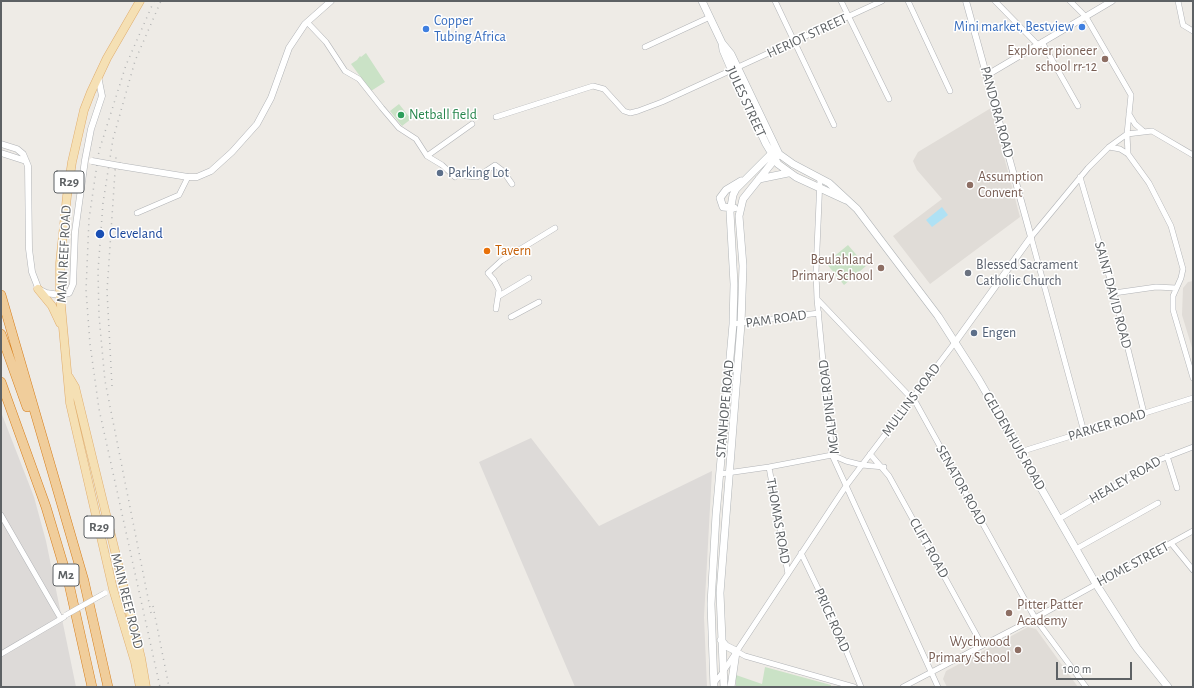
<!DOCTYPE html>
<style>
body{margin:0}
#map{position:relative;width:1194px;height:688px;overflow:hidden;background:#eeebe6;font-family:"Alegreya Sans",sans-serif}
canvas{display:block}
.frame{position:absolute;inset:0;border:2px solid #5d6164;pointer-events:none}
.scale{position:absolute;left:1056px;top:662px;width:76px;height:18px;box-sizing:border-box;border:2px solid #5d6164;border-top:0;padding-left:5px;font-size:12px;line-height:14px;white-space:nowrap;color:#5d6164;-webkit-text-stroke:3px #fff;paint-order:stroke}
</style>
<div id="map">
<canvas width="1194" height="688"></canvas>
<div class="frame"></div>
<div class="scale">100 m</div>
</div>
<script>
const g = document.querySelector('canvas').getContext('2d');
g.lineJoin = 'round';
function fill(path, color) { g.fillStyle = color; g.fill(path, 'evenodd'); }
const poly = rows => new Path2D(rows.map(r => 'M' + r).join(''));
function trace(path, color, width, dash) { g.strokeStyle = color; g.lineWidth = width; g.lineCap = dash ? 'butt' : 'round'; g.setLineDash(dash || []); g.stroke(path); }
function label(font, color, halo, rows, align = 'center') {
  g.font = font + ' "Alegreya Sans",sans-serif'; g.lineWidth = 3; g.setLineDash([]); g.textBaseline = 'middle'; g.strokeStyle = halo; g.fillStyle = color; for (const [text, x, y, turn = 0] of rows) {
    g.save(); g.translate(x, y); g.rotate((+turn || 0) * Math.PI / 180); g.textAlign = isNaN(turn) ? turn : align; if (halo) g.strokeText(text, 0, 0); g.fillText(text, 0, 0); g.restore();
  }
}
const industrial = poly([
 [1,412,34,497,46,541,76,687,1,687],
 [531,438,599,526,712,471,704,617,707,687,575,687,479,462]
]);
const education = poly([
 [991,108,1020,217,930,284,893,236,942,199,917,170,913,161,918,152],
 [1193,281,1193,351,1182,315,1183,288,1188,282],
 [1028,627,1036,629,1078,687,947,687,943,679,946,671]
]);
const green = poly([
 [366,53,385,82,371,91,351,64,357,60,360,56,361,57],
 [399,104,411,119,402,126,390,111],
 [848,245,866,266,844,285,826,263],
 [765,667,831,685,831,687,736,687,736,675,762,684]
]);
const water = poly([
 [942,207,948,215,932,227,926,220]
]);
const minor = poly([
 [775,1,834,125],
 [841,1,889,99],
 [908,1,950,91],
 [995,1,1038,45],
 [1070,1,1086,17,1131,95,1127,134,1128,154],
 [1178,1,1183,25,1193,31],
 [307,22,326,42,345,71,359,79,382,108,399,128,416,139,427,156,442,165,455,177,460,172,466,176,477,177,495,165,503,171,512,184],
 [1042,42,1078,106],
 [645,47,710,17],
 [1129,114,1135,124,1143,131],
 [496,117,593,86,604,89,624,111,630,113,638,111,662,102,882,1],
 [1109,147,1120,149,1128,154,1149,183,1171,226,1183,269,1181,278,1173,296,1173,310,1193,378],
 [427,156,472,124],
 [1080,177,1114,293,1144,413],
 [820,178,816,272,817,299,832,455,938,687],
 [137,213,179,195,188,177],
 [1114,293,1156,287,1176,288],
 [499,296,529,278],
 [817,299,916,403,1035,618,1086,687],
 [496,309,499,290,494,280,488,273,501,261,555,228],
 [511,317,539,302],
 [733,324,819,313],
 [1084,432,1031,237,1088,168,1109,147,1127,134,1152,131,1193,155],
 [1020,452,1193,398],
 [870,454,889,476,982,645],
 [1167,456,1177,488],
 [769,467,788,574],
 [720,474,769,467,832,455,846,461,862,465,884,467],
 [1,515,61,619],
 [1059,519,1159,460,1193,447],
 [1171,543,1193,570],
 [1076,549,1158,503],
 [801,553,836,626,861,687],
 [736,651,745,656,854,687],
 [1,654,64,617],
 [714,683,723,672,846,486,956,341],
 [903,687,1035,618,1193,531]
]);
const tertiary = poly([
 [987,75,1112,1],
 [1,144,17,149,23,154,28,166,29,249,32,272,37,285,38,289,46,293,60,295,69,293,73,284,75,232,85,160,91,129,102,96,98,76],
 [1,153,26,161],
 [120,166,188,177,197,177,211,171,232,152,257,124,271,98,289,48,305,24,331,1],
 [956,341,1031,237,966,1]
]);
const secondary = poly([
 [702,1,722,43,731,54,779,154,793,164,829,183,857,209,938,316,979,380,1096,584,1137,648,1168,687],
 [722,43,723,50,732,71,766,144,778,164,796,177,846,200],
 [759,179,788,173],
 [734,208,723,207,720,198,726,190,741,181],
 [721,640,726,646,736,651],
 [714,687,711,604,716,515,733,324,734,284,730,212,733,195,736,189,776,149],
 [724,687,720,593,741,324,743,266,739,216,743,199,779,154],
 [731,687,736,652]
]);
const primary = poly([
 [140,1,107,58,91,92,84,110,72,162,67,196,60,263,60,295,70,403,113,589,135,662,140,687],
 [38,289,52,306,60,323],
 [69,377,75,387,141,658,146,687]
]);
const motorway = poly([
 [1,295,84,581,108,687],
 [1,334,27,407],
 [1,382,46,507,69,584,92,687]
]);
const rail = poly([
 [154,1,126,65,99,151,89,219,86,290,90,344,99,409,160,687],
 [112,386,107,291,116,157],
 [153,606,169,687],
 [151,613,105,381,99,316,98,271,103,203,113,139,135,61,161,1]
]);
const minorBridge = poly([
 [66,615,105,593]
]);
const tertiaryBridge = poly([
 [92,161,120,166]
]);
const markers = [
 [1082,27,4,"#3f7fe0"],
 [426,29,4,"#3f7fe0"],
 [1105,59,4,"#8d6e63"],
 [401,115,4,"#2e9e5b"],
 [440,173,4,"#5c6f8a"],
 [970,185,4,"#8d6e63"],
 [100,234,5,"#1a4fb4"],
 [487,251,4,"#e8710a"],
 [881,268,4,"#8d6e63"],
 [968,273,4,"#6b7280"],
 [974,333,4,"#5c6f8a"],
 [1009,613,4,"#8d6e63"],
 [1018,650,4,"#8d6e63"]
];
const shields = [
 [69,182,30],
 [99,527,30],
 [66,575,26]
];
const shieldNames = [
 ["R29",69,182],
 ["R29",99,527],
 ["M2",66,575]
];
const shopNames = [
 ["Copper",434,21],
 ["Tubing Africa",434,37],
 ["Mini market, Bestview",1074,27,"right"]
];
const streetNames = [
 ["HERIOT STREET",807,36,-25],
 ["JULES STREET",746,102,65],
 ["PANDORA ROAD",997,112,75],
 ["MAIN REEF ROAD",64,254,-87],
 ["SAINT DAVID ROAD",1113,295,75],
 ["PAM ROAD",776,319,-8],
 ["MULLINS ROAD",911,400,-53],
 ["MCALPINE ROAD",829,407,-97],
 ["STANHOPE ROAD",725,409,-85],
 ["PARKER ROAD",1107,425,-17],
 ["GELDENHUIS ROAD",1014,441,60],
 ["HEALEY ROAD",1125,480,-30],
 ["SENATOR ROAD",961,485,61],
 ["THOMAS ROAD",778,521,80],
 ["CLIFT ROAD",929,548,61],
 ["HOME STREET",1133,564,-28],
 ["MAIN REEF ROAD",127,601,76],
 ["PRICE ROAD",832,620,66]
];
const educationNames = [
 ["Explorer pioneer",1097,51],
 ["school rr-12",1097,67],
 ["Assumption",978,177,"left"],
 ["Convent",978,193,"left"],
 ["Beulahland",873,260],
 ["Primary School",873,276],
 ["Pitter Patter",1017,605,"left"],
 ["Academy",1017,621,"left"],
 ["Wychwood",1010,642],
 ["Primary School",1010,658]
];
const leisureNames = [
 ["Netball field",409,115]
];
const serviceNames = [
 ["Parking Lot",448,173],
 ["Engen",982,333]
];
const transitNames = [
 ["Cleveland",109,234]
];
const foodNames = [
 ["Tavern",495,251]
];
const worshipNames = [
 ["Blessed Sacrament",976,265],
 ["Catholic Church",976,281]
];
fill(industrial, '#dddad8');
fill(education, '#e0dcd7');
fill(green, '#cae2c6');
fill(water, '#afe1f4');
trace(minor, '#b1b3b6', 6);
trace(tertiary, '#b1b3b6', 7);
trace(secondary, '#b0b4b7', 8);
trace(primary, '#e0ad6d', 9);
trace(motorway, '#d67f1d', 10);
trace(minor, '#fff', 5);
trace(tertiary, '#fff', 6);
trace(secondary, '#fff', 7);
trace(primary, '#f5e0b4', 8);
trace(motorway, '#f0cd9b', 9);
trace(rail, '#b3b4b4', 1.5, [1, 5]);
trace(minorBridge, '#b1b3b6', 6, []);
trace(tertiaryBridge, '#b1b3b6', 7, []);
trace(minorBridge, '#fff', 5);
trace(tertiaryBridge, '#fff', 6);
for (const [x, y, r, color] of markers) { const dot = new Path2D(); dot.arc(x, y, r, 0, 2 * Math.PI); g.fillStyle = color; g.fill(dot); trace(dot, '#fff', 1.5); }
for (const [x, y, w] of shields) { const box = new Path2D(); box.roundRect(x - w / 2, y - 11, w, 22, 3); g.fillStyle = '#fff'; g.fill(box); trace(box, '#5d6164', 1); }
label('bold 13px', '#5d6164', null, shieldNames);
label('14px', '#366cbe', '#fff', shopNames, 'left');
label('14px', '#5d6164', '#fff', streetNames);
label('14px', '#785e54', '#fff', educationNames, 'right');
label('14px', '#27864d', '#fff', leisureNames, 'left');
label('14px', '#4e5e75', '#fff', serviceNames, 'left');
label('14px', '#164399', '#fff', transitNames, 'left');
label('14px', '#c56008', '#fff', foodNames, 'left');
label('14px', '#5b616d', '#fff', worshipNames, 'left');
</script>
